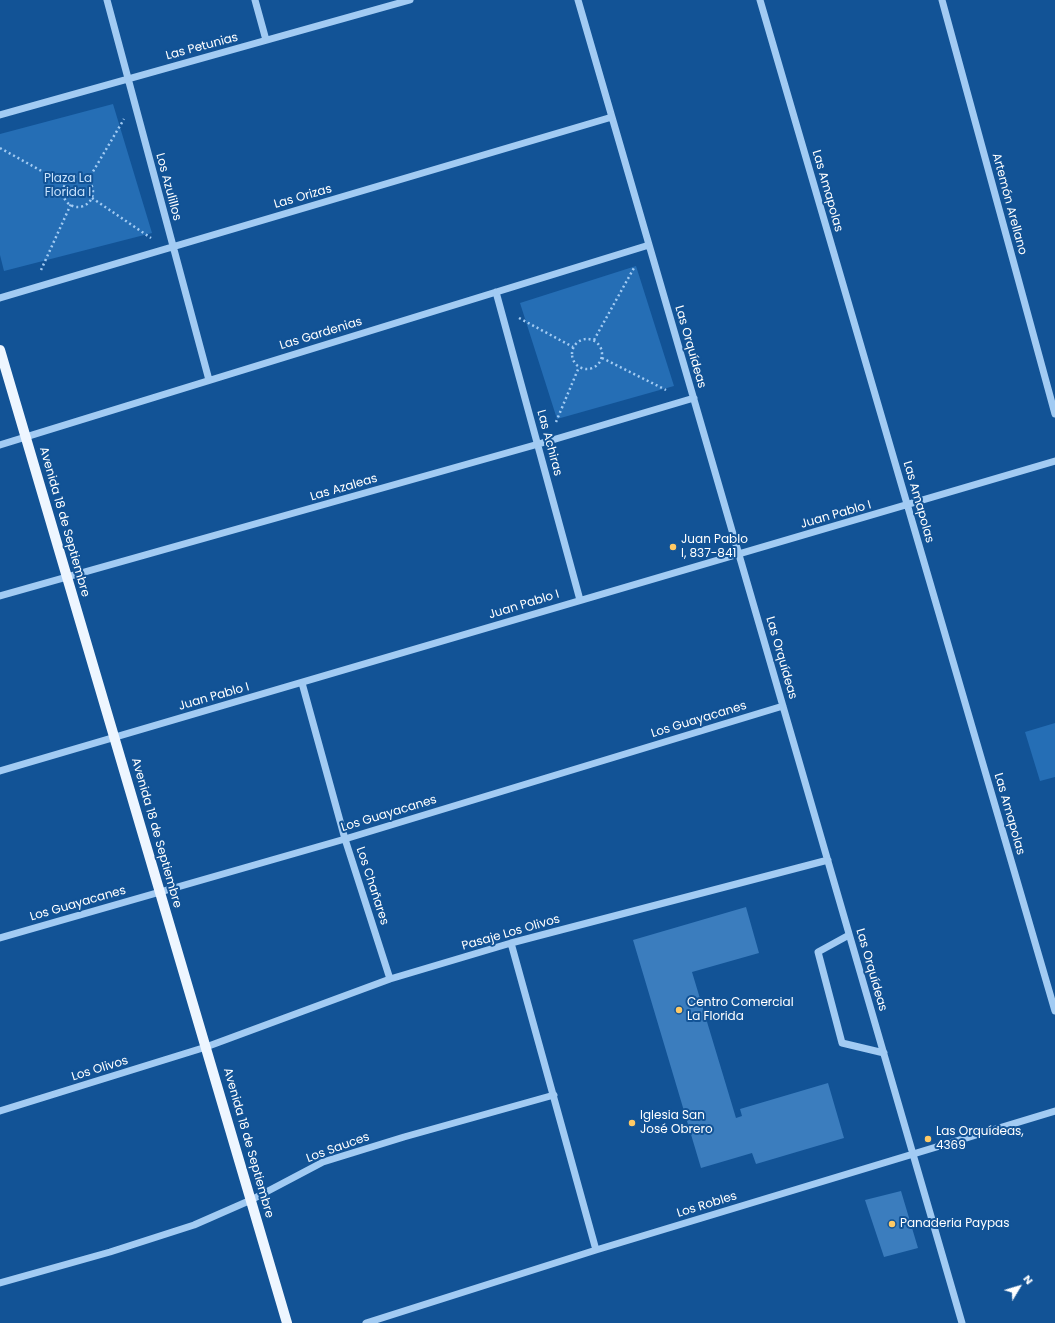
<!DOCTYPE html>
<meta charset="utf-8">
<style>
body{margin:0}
#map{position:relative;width:1055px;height:1323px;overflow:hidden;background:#125396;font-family:Poppins,sans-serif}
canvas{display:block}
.north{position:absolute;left:999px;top:1267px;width:40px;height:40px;-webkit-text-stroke:3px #125396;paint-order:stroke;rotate:52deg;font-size:11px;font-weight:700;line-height:16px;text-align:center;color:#fff}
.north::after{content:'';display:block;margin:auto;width:14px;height:18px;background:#fff;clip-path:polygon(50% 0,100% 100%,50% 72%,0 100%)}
</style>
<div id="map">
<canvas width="1055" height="1323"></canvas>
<div class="north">N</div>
</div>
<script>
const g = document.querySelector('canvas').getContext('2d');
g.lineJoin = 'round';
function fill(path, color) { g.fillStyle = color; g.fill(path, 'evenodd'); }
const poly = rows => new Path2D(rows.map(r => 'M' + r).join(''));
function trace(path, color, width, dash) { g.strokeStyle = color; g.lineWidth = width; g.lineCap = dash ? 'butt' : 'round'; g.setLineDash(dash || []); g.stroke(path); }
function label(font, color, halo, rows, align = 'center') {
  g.font = font + ' Poppins,sans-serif'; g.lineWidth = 4; g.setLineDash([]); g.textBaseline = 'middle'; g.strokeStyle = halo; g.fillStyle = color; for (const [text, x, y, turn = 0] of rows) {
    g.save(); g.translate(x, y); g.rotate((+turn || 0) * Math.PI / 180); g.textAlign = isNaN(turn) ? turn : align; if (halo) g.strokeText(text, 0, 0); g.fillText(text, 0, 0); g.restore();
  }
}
const green = poly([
 [113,104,152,233,4,271,0,255,0,134],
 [636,266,674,386,557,419,520,303],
 [1055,723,1055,777,1040,781,1025,732]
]);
const building = poly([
 [746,907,759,953,692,972,736,1118,742,1116,740,1109,828,1083,844,1138,756,1164,752,1153,701,1168,633,940],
 [901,1191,918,1248,884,1257,865,1200]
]);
const path = poly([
 [0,148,65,184],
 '63 192a15 15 0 1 1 30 0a15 15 0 1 1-30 0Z',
 [88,180,124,119],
 [92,198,151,238],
 [41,270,71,204],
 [519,318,573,347],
 '572 354a15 15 0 1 1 30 0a15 15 0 1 1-30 0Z',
 [594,340,635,266],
 [602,358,666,390],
 [556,422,579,367]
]);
const minor = poly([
 [107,0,209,380],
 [255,0,266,40],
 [578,0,962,1323],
 [760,0,1055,1011],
 [942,0,1055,414],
 [0,115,410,0],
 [496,292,580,600],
 [0,298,612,117],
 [0,445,649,245],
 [0,596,549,441,694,398],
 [302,683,345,839,390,979],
 [0,771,1055,461],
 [849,935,818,952,842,1043,884,1053],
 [0,938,345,839,783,706],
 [511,943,596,1250],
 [0,1111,206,1047,390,979,511,943,828,860],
 [0,1283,110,1252,194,1225,251,1200,323,1162,404,1137,554,1095],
 [366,1323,596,1250,1055,1111]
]);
const major = poly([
 [0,350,287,1323]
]);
const markers = [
 [673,547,4,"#ffc964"],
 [679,1010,4,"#ffc964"],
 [632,1123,4,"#ffc964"],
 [928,1139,4,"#ffc964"],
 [892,1224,4,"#ffc964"]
];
const streetNames = [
 ["Las Petunias",202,47,-15],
 ["Los Azulillos",168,187,75],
 ["Las Amapolas",827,191,74],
 ["Las Orizas",303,197,-16],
 ["Artemón Arellano",1009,204,75],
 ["Las Gardenias",321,334,-17],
 ["Las Orquídeas",690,347,74],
 ["Las Achiras",549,443,75],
 ["Las Azaleas",344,488,-16],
 ["Las Amapolas",918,502,74],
 ["Juan Pablo I",836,515,-16],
 ["Avenida 18 de Septiembre",64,522,74],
 ["Juan Pablo I",524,605,-17],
 ["Las Orquídeas",781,658,74],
 ["Juan Pablo I",214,697,-16],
 ["Los Guayacanes",699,720,-17],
 ["Los Guayacanes",389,814,-17],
 ["Las Amapolas",1009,814,74],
 ["Avenida 18 de Septiembre",156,833,74],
 ["Los Chañares",372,886,72],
 ["Los Guayacanes",78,904,-16],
 ["Pasaje Los Olivos",511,933,-16],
 ["Las Orquídeas",871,970,74],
 ["Los Olivos",100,1069,-17],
 ["Avenida 18 de Septiembre",248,1143,74],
 ["Los Sauces",338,1148,-20],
 ["Los Robles",707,1205,-17]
];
const parkNames = [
 ["Plaza La",68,179],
 ["Florida I",68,193]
];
const poiNames = [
 ["Juan Pablo",681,540],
 ["I, 837-841",681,554],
 ["Centro Comercial",687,1003],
 ["La Florida",687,1017],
 ["Iglesia San",640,1116],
 ["José Obrero",640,1130],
 ["Las Orquídeas,",936,1132],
 ["4369",936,1146],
 ["Panaderia Paypas",900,1224]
];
fill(green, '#256eb5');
fill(building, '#3b7dbe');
trace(path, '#a2cbf3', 2.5, [2, 3]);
trace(minor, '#a2cbf3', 7);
trace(major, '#eef6ff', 10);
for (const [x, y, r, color] of markers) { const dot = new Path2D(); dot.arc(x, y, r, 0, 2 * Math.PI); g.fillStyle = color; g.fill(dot); trace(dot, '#125396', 1.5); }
label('12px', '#fff', '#125396', streetNames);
label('12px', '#cae4fd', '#125396', parkNames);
label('12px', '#fff', '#125396', poiNames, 'left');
</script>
